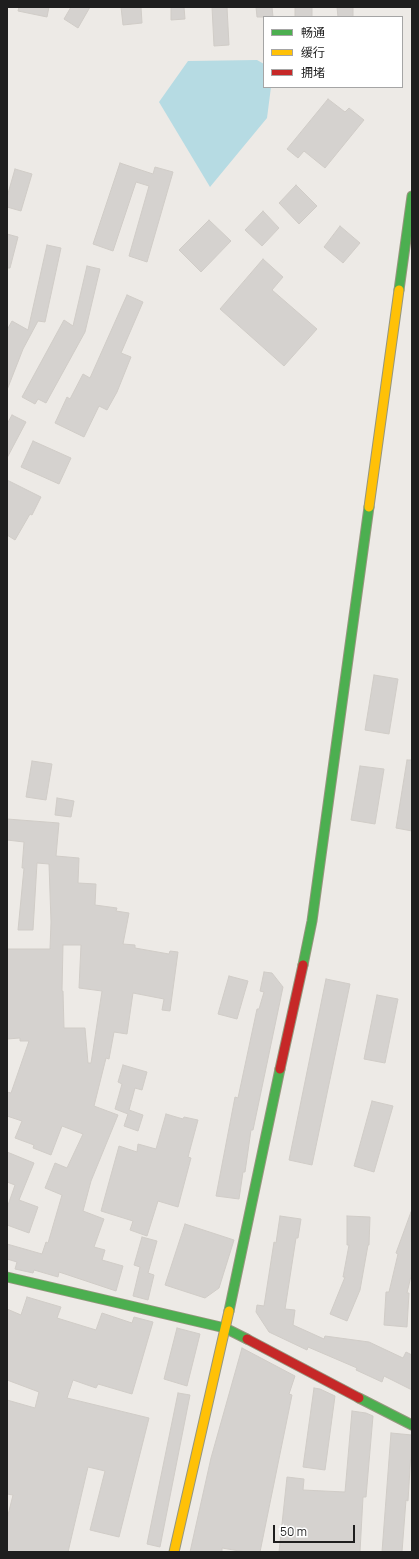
<!DOCTYPE html>
<meta charset="utf-8">
<style>
body{margin:0}
#map{position:relative;width:419px;height:1559px;overflow:hidden;background:#edeae6;font-family:Manrope,"Noto Sans SC",sans-serif}
canvas{display:block}
.frame{position:absolute;inset:0;border:8px solid #1e1e1e;pointer-events:none}
.legend{position:absolute;left:263px;top:16px;width:140px;height:72px;box-sizing:border-box;background:#fff;border:1px solid #a5a5a5;margin:0;padding:5px 7px;list-style:none;font-size:12px;color:#1e1e1e}
.legend li{display:flex;align-items:center;gap:8px;height:20px}
.legend b{width:20px;border:1px solid #a5a5a5}
.scale{position:absolute;left:273px;top:1525px;width:82px;height:18px;box-sizing:border-box;border:2px solid #1e1e1e;border-top:0;padding-left:5px;font-size:12px;line-height:14px;white-space:nowrap;color:#1e1e1e;-webkit-text-stroke:3px #fff;paint-order:stroke}
</style>
<div id="map">
<canvas width="419" height="1559"></canvas>
<div class="frame"></div>
<ul class="legend">
<li><b style="height:5px;background:#4caf50"></b>畅通</li>
<li><b style="height:5px;background:#ffc107"></b>缓行</li>
<li><b style="height:5px;background:#c62828"></b>拥堵</li>
</ul>
<div class="scale">50 m</div>
</div>
<script>
const g = document.querySelector('canvas').getContext('2d');
g.lineJoin = 'round';
function fill(path, color) { g.fillStyle = color; g.fill(path, 'evenodd'); }
const poly = rows => new Path2D(rows.map(r => 'M' + r).join(''));
function trace(path, color, width, dash) { g.strokeStyle = color; g.lineWidth = width; g.lineCap = dash ? 'butt' : 'round'; g.setLineDash(dash || []); g.stroke(path); }
const water = poly([
 [257,60,264,64,264,87,271,87,267,118,210,187,159,102,188,61]
]);
const building = poly([
 [19,7,49,7,47,17,18,11,19,7],
 [71,7,90,7,78,28,64,19,71,7],
 [121,7,141,7,142,23,123,25,121,7],
 [171,7,184,7,185,19,171,20,171,7],
 [212,7,227,7,229,45,214,46,212,7],
 [256,7,272,7,273,17,257,17,256,7],
 [295,7,312,7,312,17,295,17,295,7],
 [337,7,353,7,353,17,338,17,337,7],
 [328,99,345,112,349,108,364,120,325,168,304,151,298,158,287,149,328,99],
 [120,163,153,174,155,167,173,172,147,262,129,256,149,186,136,182,113,251,93,244,120,163],
 [15,169,32,174,21,211,7,207,7,197,15,169],
 [296,185,317,206,299,224,279,203,296,185],
 [263,211,279,228,262,246,245,230,263,211],
 [209,220,231,241,201,272,179,250,209,220],
 [340,226,360,243,343,263,324,247,340,226],
 [7,234,18,237,10,268,7,268,7,234],
 [47,245,61,248,45,322,38,321,23,349,7,390,7,330,12,321,28,330,47,245],
 [263,259,283,277,272,290,317,329,284,366,220,309,263,259],
 [87,266,100,269,85,332,46,403,38,399,35,404,22,397,64,320,73,326,87,266],
 [127,295,143,302,121,353,131,357,117,392,107,410,99,406,84,437,55,423,67,397,70,399,83,374,90,378,127,295],
 [12,415,26,422,7,458,7,424,12,415],
 [33,441,71,458,59,484,21,467,33,441],
 [7,480,41,497,32,515,30,514,15,540,7,535,7,480],
 [374,675,398,679,389,734,365,730,374,675],
 [407,760,412,760,412,831,396,828,407,760],
 [32,761,52,764,46,800,26,797,32,761],
 [360,766,384,769,375,824,351,820,360,766],
 [57,798,74,801,71,817,55,815,57,798],
 [7,819,59,823,56,856,79,858,78,883,96,884,95,905,117,908,116,911,129,913,123,944,135,945,135,948,169,954,170,951,178,952,170,1011,162,1010,164,999,133,993,127,1034,114,1032,109,1059,106,1058,94,1106,118,1115,91,1181,83,1211,104,1219,94,1247,105,1250,102,1260,123,1266,116,1291,59,1272,58,1277,34,1270,33,1273,15,1269,17,1262,7,1259,7,1244,42,1254,46,1242,48,1243,62,1195,45,1188,55,1163,67,1168,83,1134,62,1126,51,1155,33,1148,34,1145,15,1138,22,1121,7,1116,7,1092,11,1093,29,1041,20,1041,20,1038,7,1039,7,949,50,949,51,922,49,864,37,863,33,930,18,930,24,868,22,868,24,842,7,840,7,819],
 [63,945,81,945,79,988,102,991,91,1063,88,1063,85,1028,64,1028,63,991,62,991,63,945],
 [264,972,272,973,283,987,253,1130,251,1130,245,1172,243,1172,239,1199,216,1196,235,1097,238,1098,257,1009,259,1009,264,992,260,991,264,972],
 [229,976,248,981,237,1019,218,1014,229,976],
 [326,979,350,984,312,1165,289,1160,326,979],
 [377,995,398,999,385,1063,364,1059,377,995],
 [123,1065,147,1072,142,1090,135,1088,129,1110,143,1115,138,1131,124,1126,128,1114,115,1109,122,1084,118,1082,123,1065],
 [372,1101,393,1106,374,1172,354,1166,372,1101],
 [166,1114,183,1119,184,1117,198,1120,188,1157,191,1158,178,1207,158,1201,147,1236,130,1230,133,1221,101,1211,119,1146,137,1152,138,1144,156,1149,166,1114],
 [7,1152,34,1163,19,1200,38,1207,29,1233,7,1225,7,1208,15,1185,7,1182,7,1152],
 [411,1212,412,1272,407,1293,409,1293,407,1327,384,1325,386,1292,389,1292,398,1254,396,1253,411,1212],
 [280,1216,301,1219,298,1238,296,1238,285,1309,295,1310,293,1325,324,1339,325,1336,369,1342,403,1358,406,1352,412,1355,412,1390,384,1376,382,1382,356,1370,357,1368,308,1347,307,1350,269,1332,256,1312,257,1305,264,1306,274,1242,276,1243,280,1216],
 [347,1216,370,1217,369,1245,368,1245,360,1290,347,1321,330,1314,345,1277,343,1277,349,1245,347,1245,347,1216],
 [185,1224,234,1240,219,1288,205,1298,165,1285,185,1224],
 [142,1237,157,1241,148,1273,154,1275,148,1300,133,1296,140,1267,134,1265,142,1237],
 [27,1297,61,1307,57,1318,96,1330,102,1313,132,1323,134,1317,153,1322,132,1394,98,1384,96,1388,73,1380,67,1398,149,1418,119,1537,90,1530,105,1471,88,1467,68,1552,7,1552,7,1519,13,1495,7,1494,7,1400,35,1408,39,1392,7,1380,7,1309,21,1315,27,1297],
 [177,1328,200,1334,187,1386,164,1379,177,1328],
 [242,1348,295,1376,289,1394,292,1395,260,1552,245,1552,222,1548,222,1552,190,1552,211,1458,242,1348],
 [314,1388,320,1389,335,1396,325,1470,303,1467,314,1388],
 [178,1393,190,1395,160,1547,147,1544,178,1393],
 [352,1411,366,1413,373,1416,366,1497,363,1497,360,1552,279,1552,287,1477,304,1479,303,1490,345,1492,352,1411],
 [391,1433,412,1435,408,1501,406,1500,402,1552,382,1552,391,1433]
]);
const fast = poly([
 [399,290,412,196],
 [303,965,312,921,369,507],
 [7,1277,225,1328,247,1339],
 [229,1311,280,1069],
 [359,1398,412,1425]
]);
const slow = poly([
 [369,507,399,290],
 [174,1552,229,1311]
]);
const jam = poly([
 [280,1069,303,965],
 [247,1339,359,1398]
]);
fill(water, '#b6dbe3');
fill(building, '#d5d2cf');
trace(building, '#d0ccc7', 1);
trace(fast, '#96967e', 11);
trace(slow, '#96967e', 11);
trace(jam, '#96967e', 11);
trace(fast, '#4caf50', 9);
trace(slow, '#ffc107', 9);
trace(jam, '#c62828', 9);
</script>
